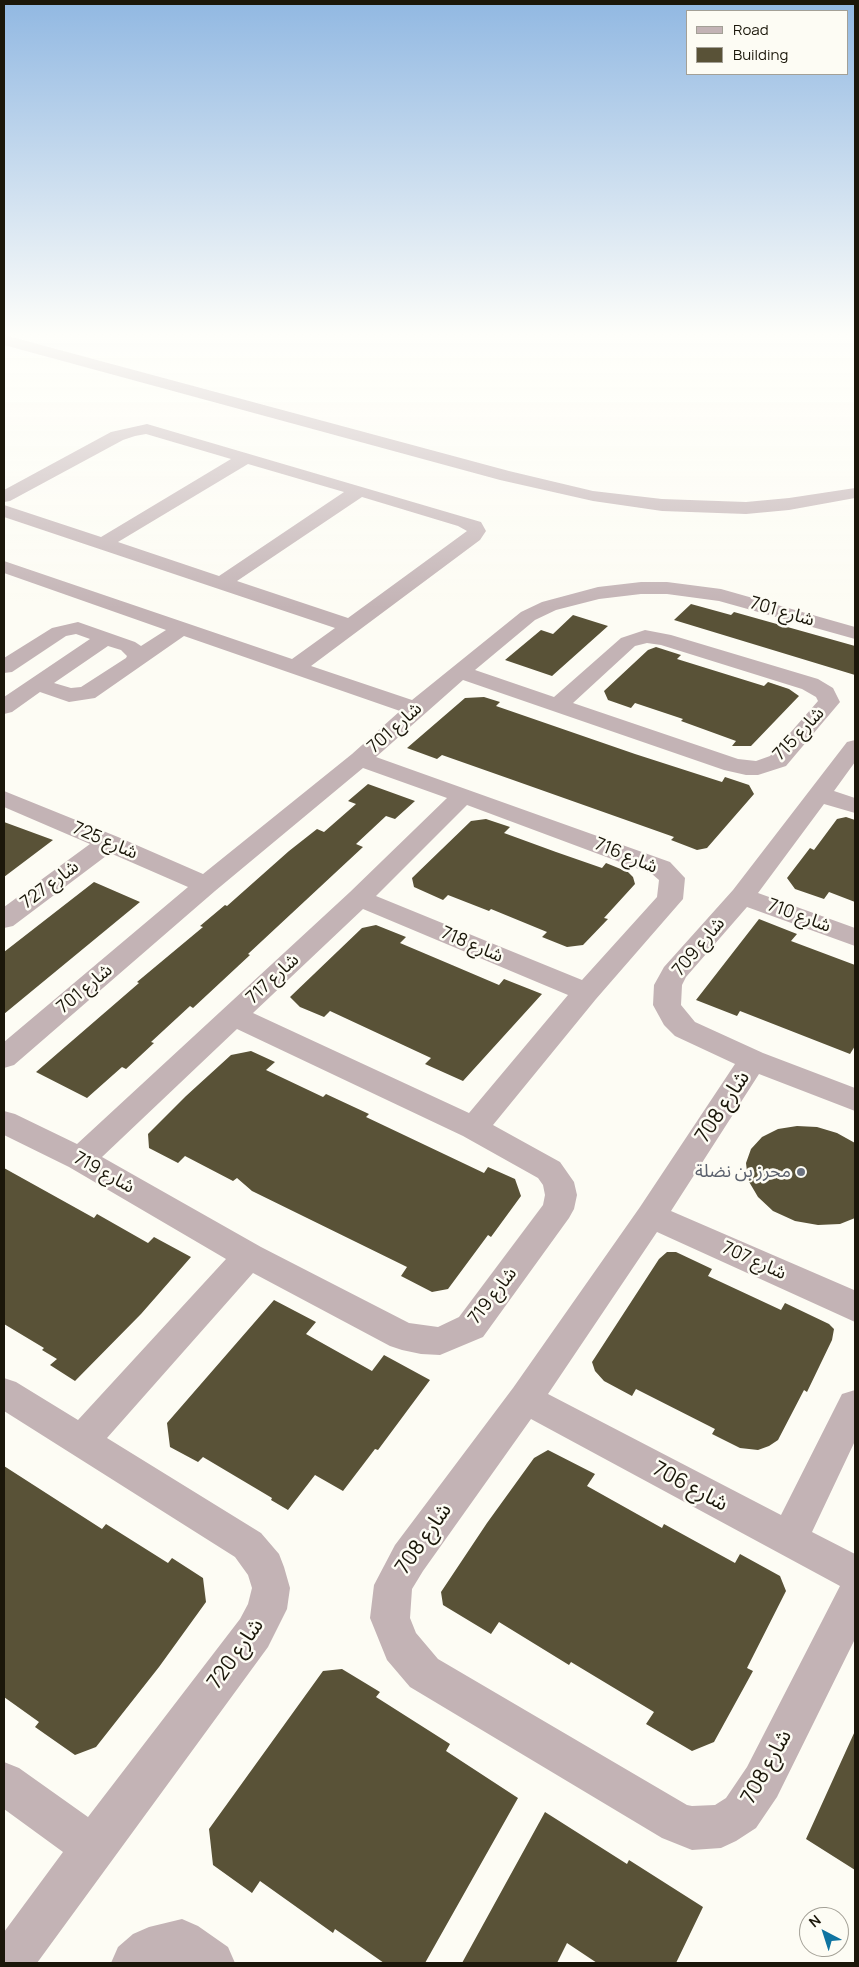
<!DOCTYPE html>
<meta charset="utf-8">
<style>
body{margin:0}
#map{position:relative;width:859px;height:1967px;overflow:hidden;background:#fdfcf4;font-family:Manrope,sans-serif}
canvas{display:block}
.frame{position:absolute;inset:0;border:5px solid #1b170a;pointer-events:none}
.legend{position:absolute;left:686px;top:10px;width:162px;height:65px;box-sizing:border-box;background:#fdfcf4;border:1px solid #a3a096;margin:0;padding:6px 9px;list-style:none;font-size:15px;color:#1b170a}
.legend li{display:flex;align-items:center;gap:10px;height:25px}
.legend b{width:25px;border:1px solid #a3a096}
.north{position:absolute;left:799px;top:1907px;width:50px;height:50px;box-sizing:border-box;background:#fdfcf4;border:1px solid #a3a096;border-radius:50%;rotate:320deg;font-size:14px;font-weight:700;line-height:20px;text-align:center;color:#1b170a}
.north::after{content:'';display:block;margin:auto;width:18px;height:22px;background:#1074a1;clip-path:polygon(50% 0,100% 100%,50% 72%,0 100%)}
</style>
<div id="map">
<canvas width="859" height="1967"></canvas>
<div class="frame"></div>
<ul class="legend">
<li><b style="height:6px;background:#c3b3b5"></b>Road</li>
<li><b style="height:14px;background:#595237"></b>Building</li>
</ul>
<div class="north">N</div>
</div>
<script>
const g = document.querySelector('canvas').getContext('2d');
g.lineJoin = 'round';
function fill(path, color) { g.fillStyle = color; g.fill(path, 'evenodd'); }
const poly = rows => new Path2D(rows.map(r => 'M' + r).join(''));
function trace(path, color, width, dash) { g.strokeStyle = color; g.lineWidth = width; g.lineCap = dash ? 'butt' : 'round'; g.setLineDash(dash || []); g.stroke(path); }
function label(font, color, halo, rows, align = 'center') {
  g.font = font + ' Manrope,"Noto Sans Arabic",sans-serif'; g.lineWidth = 5; g.setLineDash([]); g.textBaseline = 'middle'; g.strokeStyle = halo; g.fillStyle = color; for (const [text, x, y, turn = 0] of rows) {
    g.save(); g.translate(x, y); g.rotate((+turn || 0) * Math.PI / 180); g.textAlign = isNaN(turn) ? turn : align; if (halo) g.strokeText(text, 0, 0); g.fillText(text, 0, 0); g.restore();
  }
}
const building = poly([
 [691,604,731,615,734,612,855,646,855,675,674,620],
 [573,615,608,626,552,676,505,660,541,630,553,634],
 [656,647,681,655,677,659,764,686,768,682,789,689,799,696,751,746,732,746,736,741,681,721,683,719,635,703,631,708,608,700,604,691,648,650],
 [484,697,500,702,496,706,635,754,722,782,725,777,749,785,754,794,707,848,697,850,671,840,674,837,513,780,442,755,437,759,407,748,465,698],
 [368,784,415,801,395,819,386,816,356,844,363,847,248,954,250,955,193,1008,190,1006,151,1042,154,1043,126,1069,122,1067,87,1098,36,1072,139,983,137,982,203,927,200,926,225,905,227,906,289,851,317,829,324,832,356,804,348,801],
 [846,817,855,820,855,902,829,892,824,899,795,889,787,878,810,848,814,850,837,819],
 [486,819,510,827,504,833,556,852,602,868,606,863,628,872,633,877,635,884,604,918,608,919,583,945,567,947,542,937,547,932,491,909,489,911,448,895,443,900,414,887,412,878,442,849,471,821],
 [4,822,53,840,4,877],
 [94,882,140,902,4,1014,4,952],
 [759,919,797,934,791,941,855,965,855,1046,850,1054,740,1011,737,1016,696,1000],
 [376,925,406,937,400,943,452,965,499,985,504,979,542,994,463,1081,425,1064,431,1058,330,1011,324,1017,300,1007,290,997,362,928],
 [251,1051,275,1062,266,1070,323,1097,326,1094,369,1114,366,1117,484,1173,488,1167,515,1179,521,1196,491,1237,488,1235,448,1289,432,1292,401,1276,407,1267,252,1191,237,1178,233,1181,185,1156,178,1163,149,1148,148,1134,186,1096,231,1055],
 [797,1126,817,1127,837,1133,855,1143,855,1218,840,1224,818,1225,795,1221,773,1211,758,1197,748,1180,746,1163,751,1149,762,1137,778,1129],
 [4,1168,94,1218,97,1214,148,1243,154,1237,191,1257,141,1314,75,1381,50,1365,57,1359,42,1350,44,1348,4,1324],
 [667,1252,676,1252,712,1269,708,1276,781,1310,785,1303,829,1324,834,1329,832,1340,807,1392,804,1390,778,1440,769,1446,758,1450,740,1448,712,1434,715,1429,636,1389,632,1396,604,1381,595,1371,592,1362,659,1259],
 [274,1300,316,1322,306,1334,372,1371,384,1355,430,1380,378,1450,375,1449,343,1491,315,1475,288,1510,271,1500,272,1498,203,1457,198,1462,170,1447,167,1423],
 [548,1450,595,1474,587,1486,662,1528,664,1524,735,1563,740,1554,780,1576,786,1591,747,1668,753,1671,714,1742,692,1751,646,1724,654,1712,571,1662,569,1665,499,1622,491,1634,443,1605,441,1592,487,1523,534,1458],
 [4,1466,102,1529,106,1524,168,1563,172,1558,203,1578,206,1602,159,1667,96,1747,75,1755,35,1727,39,1722,4,1697],
 [342,1669,380,1692,376,1697,450,1744,446,1751,518,1798,425,1963,384,1963,335,1929,333,1933,260,1881,252,1893,213,1865,209,1829,323,1671],
 [855,1731,855,1870,806,1839],
 [545,1812,627,1864,629,1860,703,1907,676,1963,597,1963,567,1943,557,1963,462,1963]
]);
const minor = poly([
 [4,335,509,471,593,491,662,499,746,502,789,498,855,488,855,498,789,510,746,514,662,511,593,501,500,480,4,345,4,335],
 [147,424,481,522,486,531,480,540,311,666,412,700,521,612,542,602,598,587,641,582,667,582,721,589,855,627,855,639,719,601,667,594,641,594,599,599,556,610,535,620,475,670,554,697,621,638,645,630,671,635,818,679,833,688,840,702,786,766,758,775,746,775,724,770,463,680,376,757,670,862,685,878,683,899,596,999,493,1125,560,1162,574,1182,577,1195,574,1209,569,1218,483,1337,440,1355,421,1354,402,1350,390,1346,253,1273,107,1438,261,1533,279,1554,284,1567,290,1588,287,1609,268,1647,37,1963,4,1963,4,1932,63,1852,4,1809,4,1762,19,1768,88,1817,240,1619,248,1604,252,1588,248,1575,235,1557,4,1411,4,1378,16,1382,78,1420,226,1259,69,1167,4,1135,4,1111,15,1114,77,1144,350,892,447,798,363,768,215,891,14,1065,4,1068,4,1042,188,887,110,853,13,926,4,928,4,907,90,844,4,807,4,791,118,837,203,874,352,754,400,711,184,636,95,698,69,702,40,692,12,712,4,714,4,697,90,639,76,634,66,636,12,672,4,673,4,658,52,628,78,622,135,642,141,646,166,630,4,573,4,561,292,659,335,628,4,517,4,505,101,537,231,459,146,434,135,436,123,440,10,501,4,502,4,490,111,432,147,424],
 [248,464,344,492,219,576,118,542,248,464],
 [362,497,458,526,467,531,348,618,237,581,362,497],
 [647,643,661,645,802,689,816,697,818,701,770,756,756,761,738,759,573,703,635,646,647,643],
 [108,646,121,650,127,656,126,658,81,687,71,688,54,683,108,646],
 [467,805,652,874,659,880,657,897,582,980,376,896,467,805],
 [363,909,568,995,469,1113,253,1013,363,909],
 [237,1029,463,1136,538,1178,543,1185,545,1195,543,1205,459,1317,438,1327,409,1323,261,1247,102,1157,237,1029],
 [855,740,855,762,834,791,855,798,855,813,824,804,758,893,855,928,855,946,747,907,686,977,682,985,681,1005,695,1022,763,1053,855,1088,855,1111,759,1074,671,1211,854,1290,855,1322,657,1232,548,1394,781,1515,842,1394,855,1390,855,1441,812,1532,855,1554,855,1639,777,1797,756,1828,736,1841,721,1848,692,1850,662,1838,410,1687,387,1660,370,1618,374,1585,395,1545,513,1388,640,1207,735,1064,675,1036,664,1025,653,1005,654,985,664,967,733,890,847,742,855,740],
 [531,1419,840,1586,747,1767,726,1798,715,1805,692,1806,687,1805,438,1659,416,1633,410,1618,412,1589,423,1571,531,1419],
 [182,1919,198,1926,228,1947,235,1963,111,1963,118,1947,133,1934,149,1927,182,1919]
]);
const markers = [
 [801,1172,5,"#6b7280"]
];
const streetNames = [
 ["شارع 701",782,612,16],
 ["شارع 701",395,728,-42],
 ["شارع 715",799,734,-47],
 ["شارع 725",105,841,23],
 ["شارع 716",626,856,22],
 ["شارع 727",50,885,-37],
 ["شارع 710",799,916,20],
 ["شارع 718",472,945,23],
 ["شارع 709",699,947,-50],
 ["شارع 717",273,979,-43],
 ["شارع 701",85,989,-40],
 ["شارع 719",104,1173,29],
 ["شارع 707",754,1261,24],
 ["شارع 719",493,1296,-52]
];
const worshipNames = [
 ["محرز بن نضلة",791,1172]
];
const nearStreetnames = [
 ["شارع 708",723,1107,-57],
 ["شارع 706",690,1487,28],
 ["شارع 708",424,1539,-55],
 ["شارع 720",236,1654,-55],
 ["شارع 708",767,1767,-61]
];
fill(building, '#595237');
fill(minor, '#c3b3b5');
const sky = g.createLinearGradient(0, 0, 0, 608);
sky.addColorStop(0, '#91b8e2');
sky.addColorStop(0.55, '#fefefa');
sky.addColorStop(1, '#fefefa00');
g.fillStyle = sky;
g.fillRect(0, 0, 859, 608);
for (const [x, y, r, color] of markers) { const dot = new Path2D(); dot.arc(x, y, r, 0, 2 * Math.PI); g.fillStyle = color; g.fill(dot); trace(dot, '#fdfcf4', 2); }
label('18px', '#1b170a', '#fdfcf4', streetNames);
label('18px', '#5b616d', '#fdfcf4', worshipNames, 'right');
label('21px', '#1b170a', '#fdfcf4', nearStreetnames);
</script>
